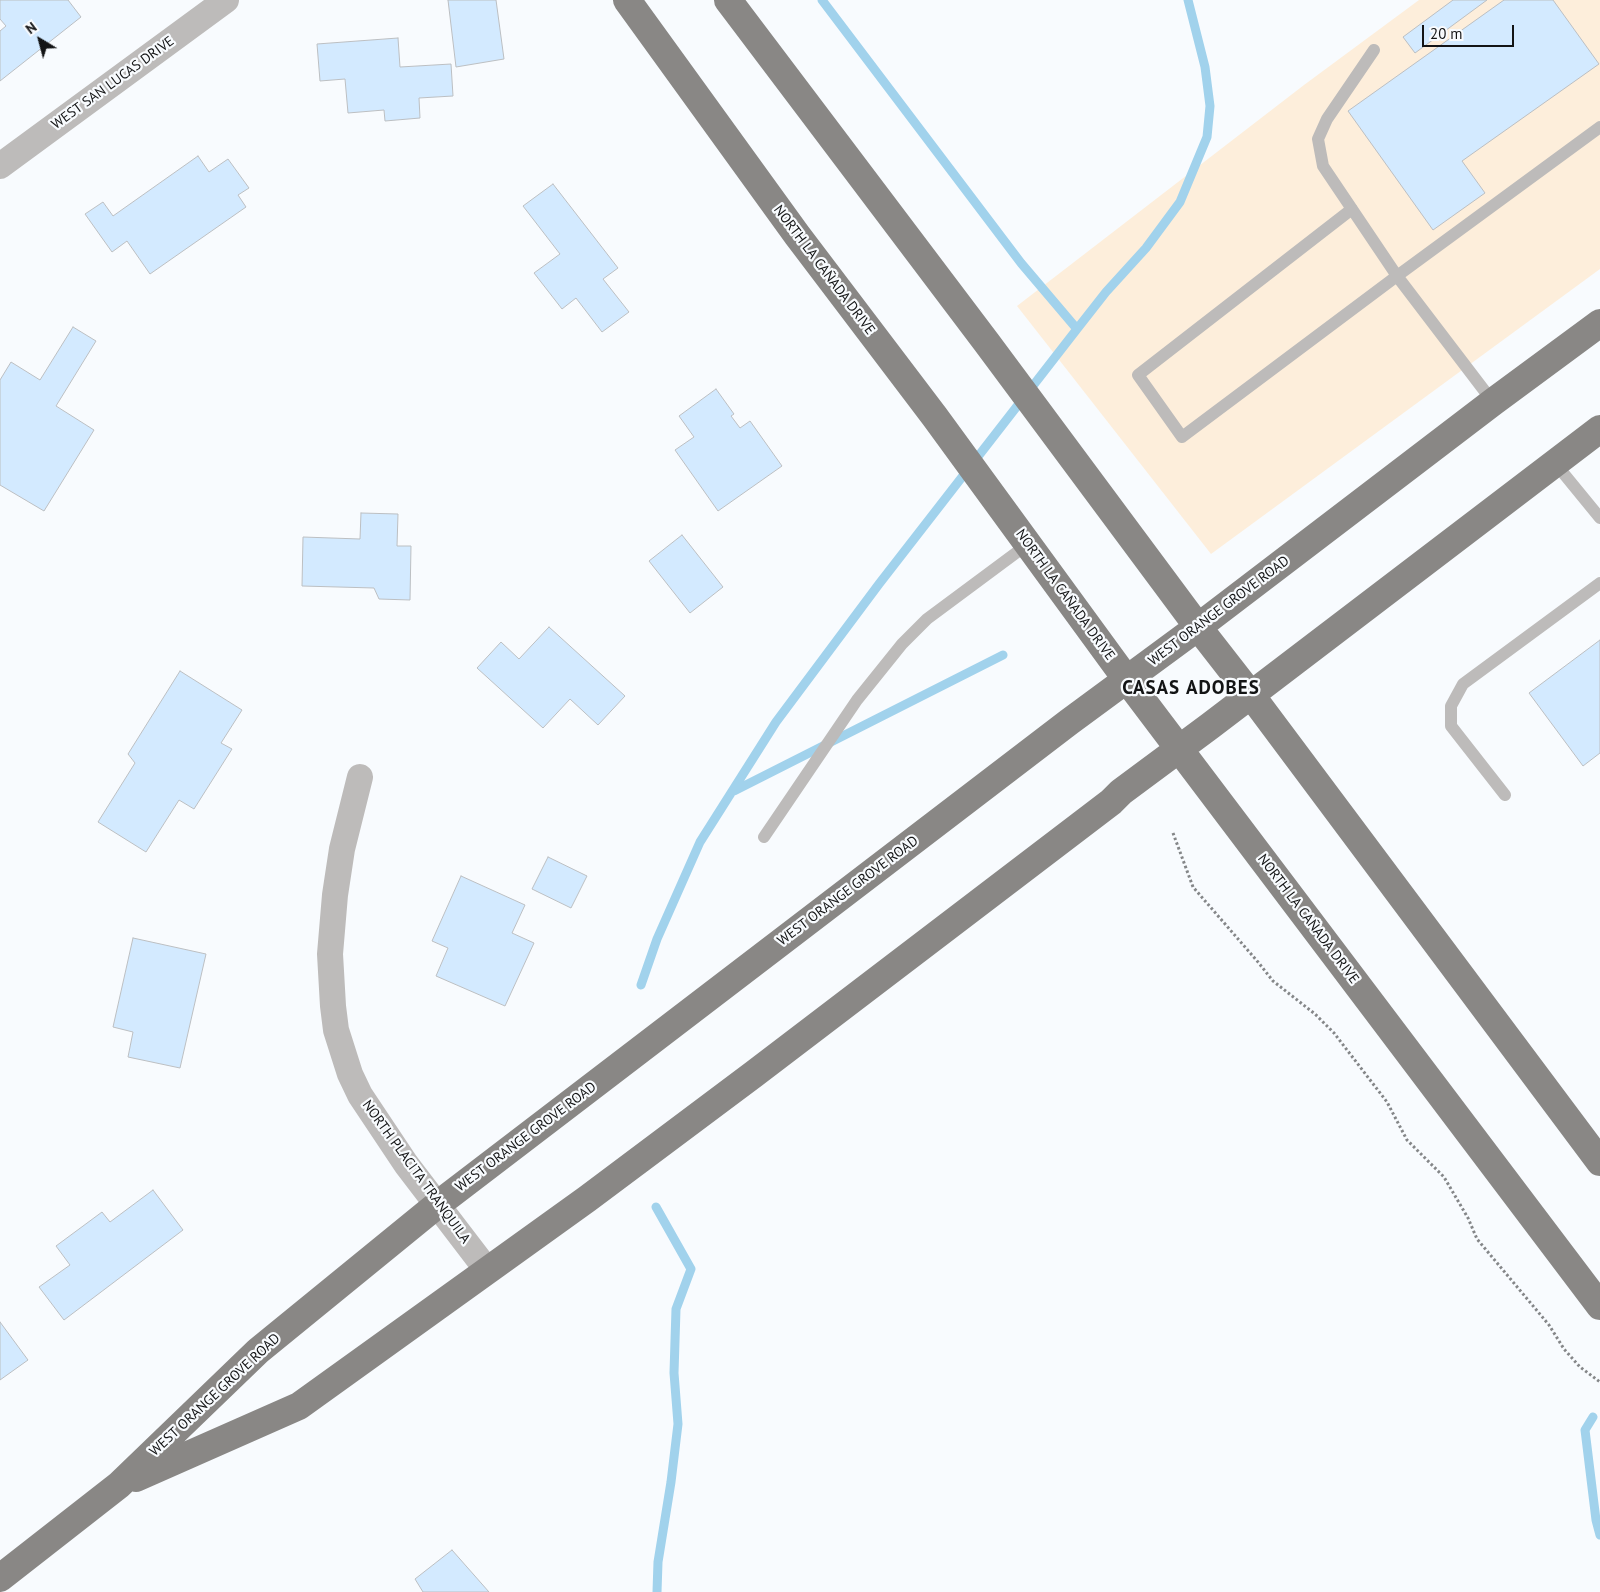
<!DOCTYPE html>
<meta charset="utf-8">
<style>
body{margin:0}
#map{position:relative;width:1600px;height:1592px;overflow:hidden;background:#f8fbfe;font-family:"PT Sans",sans-serif}
canvas{display:block}
.north{position:absolute;left:15px;top:15px;width:50px;height:50px;-webkit-text-stroke:4px #f8fbfe;paint-order:stroke;rotate:323deg;font-size:14px;font-weight:700;line-height:20px;text-align:center;color:#131415}
.north::after{content:'';display:block;margin:auto;width:18px;height:22px;background:#131415;clip-path:polygon(50% 0,100% 100%,50% 72%,0 100%)}
.scale{position:absolute;left:1422px;top:25px;width:92px;height:22px;box-sizing:border-box;border:2px solid #131415;border-top:0;padding-left:6px;font-size:15px;line-height:18px;white-space:nowrap;color:#131415;-webkit-text-stroke:4px #f8fbfe;paint-order:stroke}
</style>
<div id="map">
<canvas width="1600" height="1592"></canvas>
<div class="north">N</div>
<div class="scale">20 m</div>
</div>
<script>
const g = document.querySelector('canvas').getContext('2d');
g.lineJoin = 'round';
function fill(path, color) { g.fillStyle = color; g.fill(path, 'evenodd'); }
const poly = rows => new Path2D(rows.map(r => 'M' + r).join(''));
function trace(path, color, width, dash) { g.strokeStyle = color; g.lineWidth = width; g.lineCap = dash ? 'butt' : 'round'; g.setLineDash(dash || []); g.stroke(path); }
function label(font, color, halo, rows, align = 'center') {
  g.font = font + ' "PT Sans",sans-serif'; g.lineWidth = 4.5; g.setLineDash([]); g.textBaseline = 'middle'; g.strokeStyle = halo; g.fillStyle = color; for (const [text, x, y, turn = 0] of rows) {
    g.save(); g.translate(x, y); g.rotate((+turn || 0) * Math.PI / 180); g.textAlign = isNaN(turn) ? turn : align; if (halo) g.strokeText(text, 0, 0); g.fillText(text, 0, 0); g.restore();
  }
}
const commercial = poly([
 [1419,0,1600,0,1600,269,1211,554,1017,306,1304,85]
]);
const stream = poly([
 [822,0,1021,263,1077,329],
 [734,791,1003,655],
 [641,985,657,939,700,842,776,722,879,584,1077,329,1106,292,1146,248,1180,202,1207,137,1210,106,1205,67,1188,0],
 [656,1207,691,1269,676,1309,674,1373,678,1424,671,1482,658,1562,657,1592],
 [1593,1417,1585,1430,1596,1520,1600,1535]
]);
const building = poly([
 [0,0,68,0,81,17,0,81,0,31,6,26,0,19,0,0],
 [448,0,496,0,504,59,456,67,448,0],
 [1453,0,1487,0,1415,53,1403,37,1453,0],
 [1504,0,1553,0,1599,64,1462,161,1485,193,1433,230,1348,111,1504,0],
 [398,38,400,67,451,64,453,96,419,98,420,118,385,121,384,110,348,113,345,79,320,81,317,44,398,38],
 [198,156,209,172,228,159,249,188,238,195,246,207,150,274,127,241,112,252,85,214,103,202,113,216,198,156],
 [553,184,618,268,603,279,629,312,602,332,576,298,562,309,534,273,560,254,523,206,553,184],
 [73,327,96,341,56,406,94,430,44,511,0,485,0,380,11,362,40,380,73,327],
 [716,389,734,414,731,416,740,428,750,421,782,466,718,511,675,450,694,437,679,416,716,389],
 [361,513,398,514,397,546,411,546,410,600,379,599,374,588,302,586,303,537,360,539,361,513],
 [682,535,723,587,690,613,649,561,682,535],
 [549,627,625,696,598,725,570,699,543,728,477,668,501,642,519,659,549,627],
 [1600,640,1600,753,1583,766,1529,693,1600,640],
 [180,671,242,710,221,743,232,749,194,809,179,800,146,852,98,822,135,763,128,754,180,671],
 [548,857,587,876,571,908,532,889,548,857],
 [461,876,525,905,512,933,534,943,505,1006,436,976,448,948,432,941,461,876],
 [133,938,206,954,180,1068,128,1057,133,1032,113,1027,133,938],
 [153,1190,183,1230,64,1320,39,1287,70,1265,56,1246,102,1212,110,1222,153,1190],
 [0,1322,28,1360,0,1380,0,1322],
 [452,1550,489,1592,423,1592,415,1579,452,1550]
]);
const path = poly([
 [1173,833,1193,887,1258,962,1273,981,1315,1014,1334,1033,1387,1102,1407,1140,1444,1177,1468,1218,1477,1239,1549,1325,1564,1349,1580,1367,1600,1382]
]);
const lane = poly([
 [1374,50,1327,119,1318,139,1323,166,1397,276,1600,127],
 [1352,209,1138,375,1182,437,1397,276,1493,402],
 [1555,463,1600,518],
 [1505,795,1451,726,1451,706,1463,684,1600,583],
 [764,837,857,700,902,644,927,619,1028,544]
]);
const street = poly([
 [0,166,226,0],
 [360,777,342,849,335,895,330,954,333,1006,336,1030,350,1074,360,1095,406,1164,487,1270]
]);
const primary = poly([
 [627,0,797,235,935,417,1127,680,1600,1306],
 [728,0,987,343,1198,627,1251,695,1600,1162],
 [136,1478,299,1406,587,1199,754,1074,1111,802,1121,792,1210,726,1600,429],
 [0,1578,119,1485,258,1351,437,1205,1069,722,1198,627,1493,402,1600,323]
]);
const streetNames = [
 ["WEST SAN LUCAS DRIVE",113,83,-36],
 ["NORTH LA CAÑADA DRIVE",824,270,53],
 ["NORTH LA CAÑADA DRIVE",1065,595,54],
 ["WEST ORANGE GROVE ROAD",1219,611,-37],
 ["WEST ORANGE GROVE ROAD",848,891,-37],
 ["NORTH LA CAÑADA DRIVE",1308,919,53],
 ["WEST ORANGE GROVE ROAD",526,1137,-37],
 ["NORTH PLACITA TRANQUILA",416,1172,54],
 ["WEST ORANGE GROVE ROAD",215,1395,-43]
];
const districtNames = [
 ["CASAS ADOBES",1191,689]
];
fill(commercial, '#fdeedb');
trace(stream, '#a1d2ec', 9);
fill(building, '#d3eaff');
trace(building, '#bcbfc2', 1);
trace(path, '#848688', 3, [2.5, 2.5]);
trace(lane, '#bdbbba', 12);
trace(street, '#bdbbba', 26);
trace(primary, '#898785', 28);
label('14px', '#131415', '#f8fbfe', streetNames);
g.letterSpacing = '1px';
label('bold 19px', '#131415', '#f8fbfe', districtNames);
g.letterSpacing = '0px';
</script>
